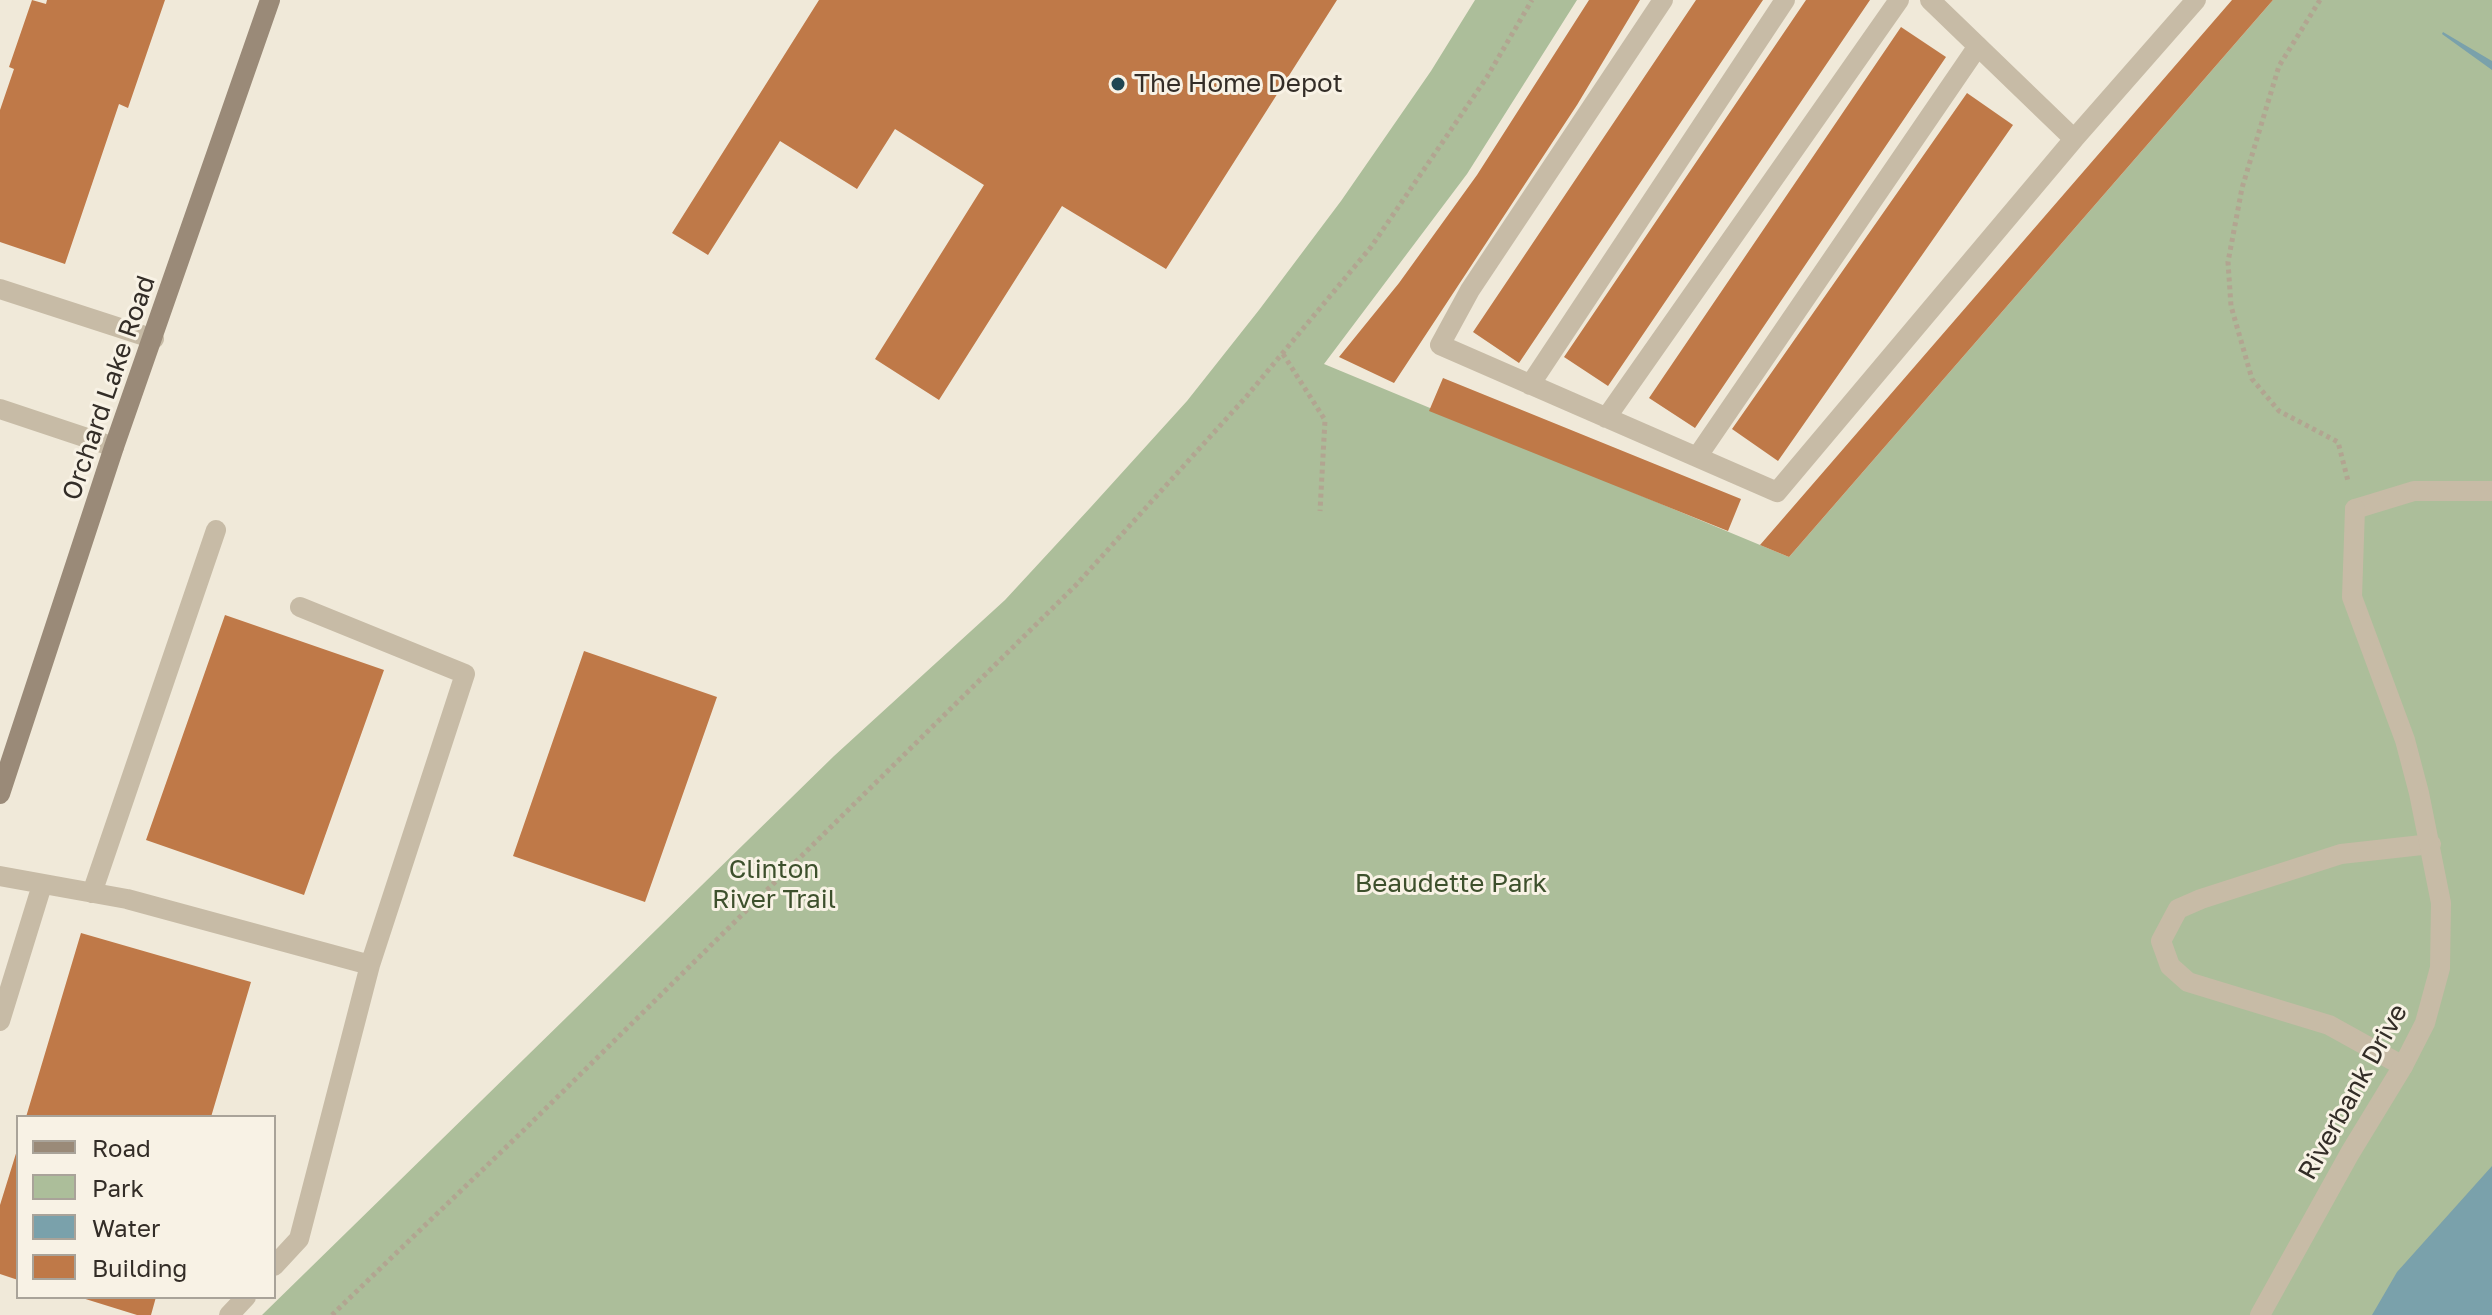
<!DOCTYPE html>
<style>
body{margin:0}
#map{position:relative;width:2492px;height:1315px;overflow:hidden;background:#f0e9d9;font-family:"Golos Text",sans-serif}
canvas{display:block}
.legend{position:absolute;left:16px;top:1115px;width:260px;height:184px;box-sizing:border-box;background:#f8f2e5;border:2px solid #a9a399;margin:0;padding:10px 14px;list-style:none;font-size:24px;color:#332d27}
.legend li{display:flex;align-items:center;gap:16px;height:40px}
.legend b{width:40px;border:2px solid #a9a399}
</style>
<div id="map">
<canvas width="2492" height="1315"></canvas>
<ul class="legend">
<li><b style="height:10px;background:#9a8a78"></b>Road</li>
<li><b style="height:22px;background:#acbe9a"></b>Park</li>
<li><b style="height:22px;background:#7aa1ab"></b>Water</li>
<li><b style="height:22px;background:#bf7948"></b>Building</li>
</ul>
</div>
<script>
const g = document.querySelector('canvas').getContext('2d');
g.lineJoin = 'round';
function fill(path, color) { g.fillStyle = color; g.fill(path, 'evenodd'); }
const poly = rows => new Path2D(rows.map(r => 'M' + r).join(''));
function trace(path, color, width, dash) { g.strokeStyle = color; g.lineWidth = width; g.lineCap = dash ? 'butt' : 'round'; g.setLineDash(dash || []); g.stroke(path); }
function label(font, color, halo, rows, align = 'center') {
  g.font = font + ' "Golos Text",sans-serif'; g.lineWidth = 6; g.setLineDash([]); g.textBaseline = 'middle'; g.strokeStyle = halo; g.fillStyle = color; for (const [text, x, y, turn = 0] of rows) {
    g.save(); g.translate(x, y); g.rotate((+turn || 0) * Math.PI / 180); g.textAlign = isNaN(turn) ? turn : align; if (halo) g.strokeText(text, 0, 0); g.fillText(text, 0, 0); g.restore();
  }
}
const green = poly([
 [1475,0,1577,0,1467,174,1324,364,1789,557,2273,0,2492,0,2492,1296,2467,1315,262,1315,834,756,1005,600,1090,508,1187,401,1259,310,1341,201,1431,71]
]);
const water = poly([
 [2443,32,2492,61,2492,70,2442,34],
 [2492,1166,2492,1315,2372,1315,2397,1272]
]);
const building = poly([
 [32,0,46,4,47,0,165,0,128,108,119,104,65,264,0,242,0,110,14,69,9,67],
 [819,0,1337,0,1166,269,1062,206,939,400,875,359,984,185,895,129,857,189,780,141,708,255,672,233],
 [1589,0,1640,0,1577,105,1394,383,1339,357,1399,283,1477,175],
 [1696,0,1763,0,1519,363,1473,332],
 [1806,0,1870,0,1608,386,1564,357],
 [2232,0,2273,0,1789,557,1760,545],
 [1901,27,1946,57,1695,428,1649,398],
 [1967,93,2013,125,1778,461,1732,429],
 [1443,378,1741,499,1728,531,1429,411],
 [225,615,384,670,304,895,146,840],
 [584,651,717,697,645,902,513,856],
 [81,933,251,982,211,1117,26,1117],
 [18,1147,18,1280,0,1274,0,1205],
 [79,1297,156,1297,151,1315,137,1315]
]);
const path = poly([
 [2320,0,2279,66,2242,188,2228,262,2231,306,2252,379,2279,411,2338,442,2348,481],
 [1283,354,1325,420,1320,511],
 [332,1315,528,1126,1076,585,1246,397,1371,247,1487,77,1532,0]
]);
const lane = poly([
 [1663,0,1470,290,1440,345,1777,492,2074,139,1930,0],
 [2074,139,2196,0],
 [1530,385,1785,0],
 [1606,418,1899,0],
 [1697,457,1978,46],
 [2355,509,2414,491,2492,491],
 [300,607,465,674,370,965],
 [0,876,127,899,370,965,299,1239,274,1266],
 [92,893,216,530],
 [0,1021,42,885],
 [2403,1066,2329,1025,2188,982,2170,966,2161,941,2178,909,2201,899,2341,854,2431,844],
 [229,1315,246,1297]
]);
const street = poly([
 [0,289,154,339],
 [0,409,114,447],
 [2260,1315,2350,1153,2403,1066,2425,1023,2440,968,2441,903,2419,793,2405,740,2352,597,2355,509]
]);
const secondary = poly([
 [0,794,114,447,270,0]
]);
const markers = [
 [1118,84,8,"#1f4652"]
];
const poiNames = [
 ["The Home Depot",1134,84]
];
const streetNames = [
 ["Orchard Lake Road",109,388,-71],
 ["Riverbank Drive",2353,1092,-61]
];
const parkNames = [
 ["Clinton",774,870],
 ["River Trail",774,900],
 ["Beaudette Park",1451,884]
];
fill(green, '#acbe9a');
fill(water, '#7aa1ab');
fill(building, '#bf7948');
trace(path, '#b2a591', 5, [4, 4]);
trace(lane, '#c7bba6', 20);
trace(street, '#c7bba6', 20);
trace(secondary, '#9a8a78', 20);
for (const [x, y, r, color] of markers) { const dot = new Path2D(); dot.arc(x, y, r, 0, 2 * Math.PI); g.fillStyle = color; g.fill(dot); trace(dot, '#f8f2e5', 3); }
label('26px', '#332d27', '#f8f2e5', poiNames, 'left');
label('26px', '#332d27', '#f8f2e5', streetNames);
label('26px', '#3d502c', '#f8f2e5', parkNames);
</script>
